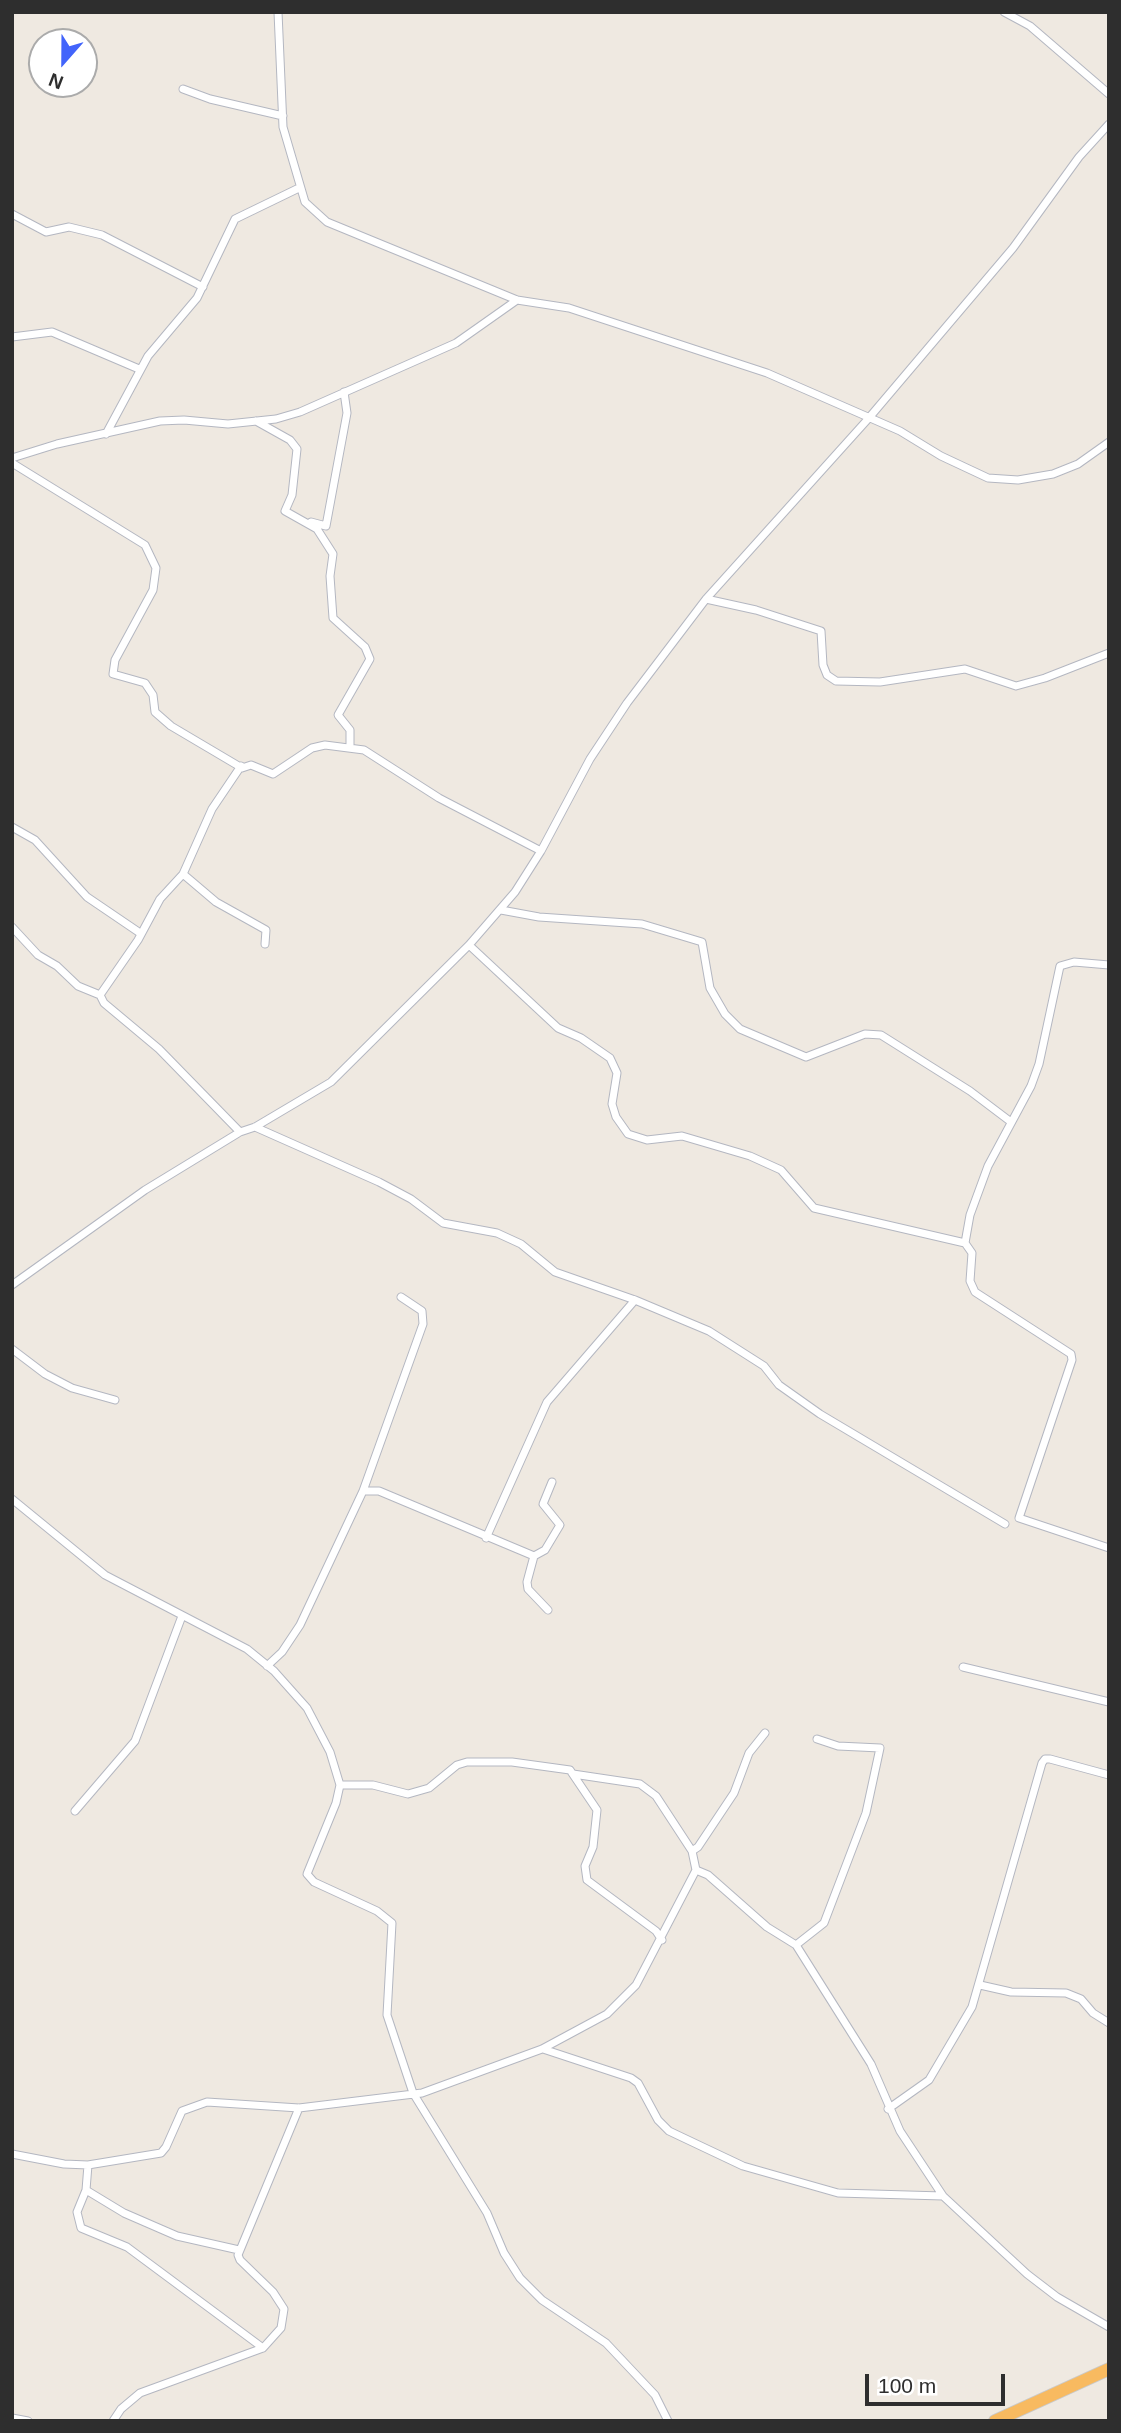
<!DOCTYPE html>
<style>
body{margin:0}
#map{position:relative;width:1121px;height:2433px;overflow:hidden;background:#efe9e1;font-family:Arial,sans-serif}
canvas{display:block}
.frame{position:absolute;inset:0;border:14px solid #2e2e2e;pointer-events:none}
.north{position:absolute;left:28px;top:28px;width:70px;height:70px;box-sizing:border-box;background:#fff;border:2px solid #ababab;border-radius:50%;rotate:201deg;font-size:19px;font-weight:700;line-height:28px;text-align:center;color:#2e2e2e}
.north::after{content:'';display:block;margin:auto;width:24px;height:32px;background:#4264fb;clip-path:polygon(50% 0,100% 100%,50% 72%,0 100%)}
.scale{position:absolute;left:865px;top:2374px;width:140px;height:32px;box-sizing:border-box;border:4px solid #2e2e2e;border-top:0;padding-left:9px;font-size:21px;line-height:24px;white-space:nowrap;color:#2e2e2e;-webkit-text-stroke:5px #fff;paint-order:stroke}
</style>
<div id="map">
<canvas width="1121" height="2433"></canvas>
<div class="frame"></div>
<div class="north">N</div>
<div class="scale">100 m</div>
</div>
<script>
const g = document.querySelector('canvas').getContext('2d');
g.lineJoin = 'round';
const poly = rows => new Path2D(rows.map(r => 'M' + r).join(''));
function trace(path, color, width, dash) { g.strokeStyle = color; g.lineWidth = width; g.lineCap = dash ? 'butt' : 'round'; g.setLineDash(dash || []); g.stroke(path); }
const minor = poly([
 [278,12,283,127,305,202,327,222,517,300,569,308,767,373,900,431,941,456,988,478,1018,480,1053,474,1078,464,1109,442],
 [1004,12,1030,26,1109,94],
 [183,89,210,99,283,116],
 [12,214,46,232,69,227,102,235,203,287],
 [12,337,52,332,139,369],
 [256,421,290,440,297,449,292,495,285,511,317,529,333,554,330,576,333,618,365,647,370,659,338,715,350,730,350,748],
 [106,434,148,356,197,298,235,219,299,188],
 [12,458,57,444,160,421,184,420,228,424,276,419,300,412,456,343,517,300],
 [12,463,145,545,156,568,153,590,115,660,113,674,145,683,153,695,155,712,171,726,242,768,251,765,273,774,312,748,325,745,364,750,439,798,541,851],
 [311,522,326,526,347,413,344,392],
 [706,599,756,610,821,631,823,665,827,675,836,681,880,682,965,669,1016,686,1045,678,1109,653],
 [12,827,35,840,87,897,140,933],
 [183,874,216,902,266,930,265,944],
 [501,910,539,917,642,924,702,942,710,988,725,1014,740,1029,806,1057,865,1034,881,1035,970,1091,1011,1122],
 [12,927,38,955,57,966,78,986,100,995,104,1003,159,1049,240,1132],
 [469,945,558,1028,581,1038,610,1058,617,1073,612,1104,616,1117,628,1134,647,1140,682,1136,750,1156,781,1170,814,1208,965,1243,972,1253,970,1281,975,1292,1071,1354,1072,1360,1019,1518,1109,1548],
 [100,995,138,940,160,899,183,874,212,809,241,766],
 [255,1127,379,1182,411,1199,443,1223,497,1233,521,1244,555,1272,635,1300,709,1331,764,1366,779,1385,820,1414,1005,1524],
 [965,1243,970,1215,988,1166,1031,1086,1039,1064,1060,966,1074,962,1109,965],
 [12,1285,145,1190,240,1132,255,1127,331,1082,469,945,515,892,541,851,590,759,627,703,706,599,868,419,1013,248,1079,157,1109,124],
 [12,1349,45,1374,72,1388,115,1400],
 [363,1491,423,1324,422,1311,401,1297],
 [12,1499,105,1575,247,1649,274,1671,307,1708,330,1752,340,1785,336,1803,307,1874,314,1882,377,1911,392,1923,387,2015,413,2093,487,2213,504,2253,520,2278,542,2300,606,2343,655,2395,668,2421],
 [486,1538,547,1402,635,1300],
 [534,1556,527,1582,528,1589,548,1610],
 [267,1666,282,1652,300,1625,363,1491,379,1491,534,1556,545,1550,560,1525,543,1504,552,1482],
 [963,1667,1109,1702],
 [340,1785,373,1785,408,1794,429,1788,457,1765,467,1762,512,1762,570,1770,597,1810,593,1847,585,1866,587,1880,656,1931,662,1940],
 [75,1811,135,1741,182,1616],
 [692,1851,698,1847,734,1793,749,1753,765,1733],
 [696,1870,708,1875,767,1927,796,1945,871,2064,900,2131,943,2196],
 [796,1945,824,1923,866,1813,880,1748,838,1746,817,1739],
 [980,1985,1011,1992,1066,1993,1081,1999,1093,2013,1109,2023],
 [543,2049,631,2078,638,2083,658,2120,669,2131,743,2166,838,2193,943,2196,1027,2274,1057,2297,1109,2327],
 [888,2109,929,2080,972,2007,1042,1763,1045,1759,1050,1759,1109,1775],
 [12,2154,64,2164,88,2165,161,2153,166,2147,182,2111,207,2102,299,2108,422,2093,542,2049,607,2014,636,1985,696,1870,692,1851,656,1796,640,1784,573,1774],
 [88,2165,86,2190,124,2213,177,2236,239,2250],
 [86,2190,77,2212,81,2228,127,2247,263,2348],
 [12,2418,28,2421],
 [113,2421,121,2409,140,2393,263,2348,281,2328,284,2309,273,2292,240,2260,238,2255,299,2108]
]);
const trunk = poly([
 [995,2421,1109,2369]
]);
trace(minor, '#b4b7c1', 9);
trace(trunk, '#c9c9c9', 14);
trace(minor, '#fff', 7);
trace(trunk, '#f8ba60', 12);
</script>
